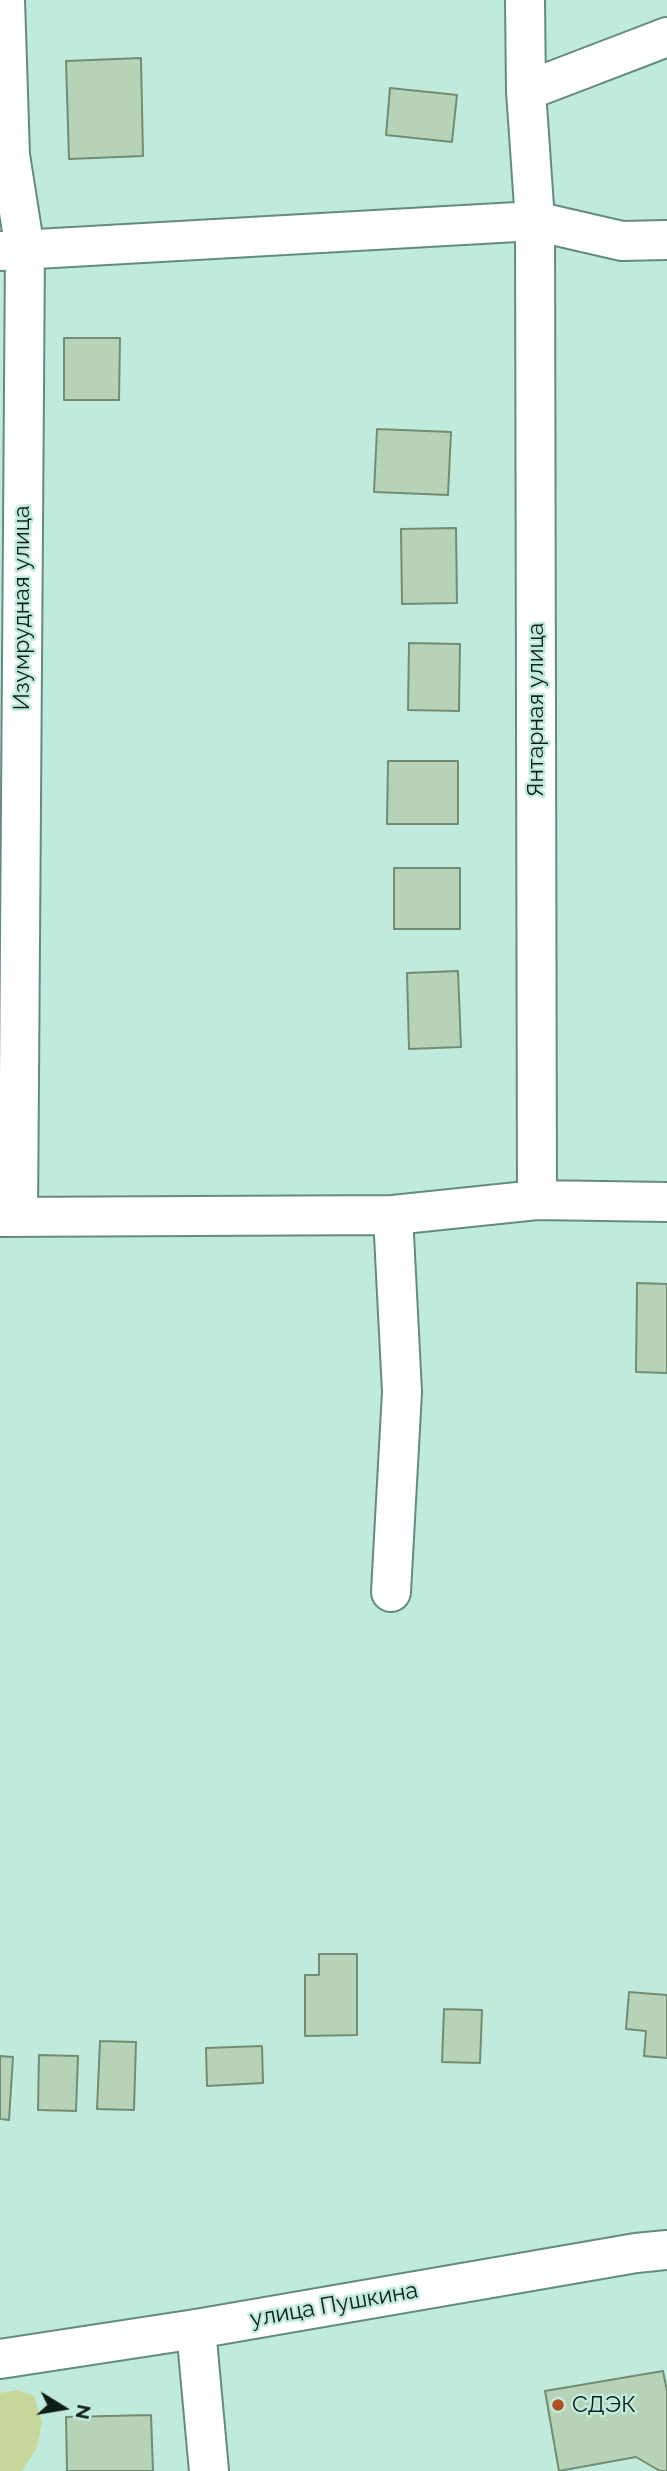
<!DOCTYPE html>
<meta charset="utf-8">
<style>
body{margin:0}
#map{position:relative;width:667px;height:2471px;overflow:hidden;background:#c0ebdc;font-family:Raleway,sans-serif}
canvas{display:block}
.north{position:absolute;left:28px;top:2373px;width:70px;height:70px;-webkit-text-stroke:5px #c0ebdc;paint-order:stroke;rotate:101deg;font-size:19px;font-weight:700;line-height:28px;text-align:center;color:#0d1d18}
.north::after{content:'';display:block;margin:auto;width:24px;height:32px;background:#0d1d18;clip-path:polygon(50% 0,100% 100%,50% 72%,0 100%)}
</style>
<div id="map">
<canvas width="667" height="2471"></canvas>
<div class="north">N</div>
</div>
<script>
const g = document.querySelector('canvas').getContext('2d');
g.lineJoin = 'round';
function fill(path, color) { g.fillStyle = color; g.fill(path, 'evenodd'); }
const poly = rows => new Path2D(rows.map(r => 'M' + r).join(''));
function trace(path, color, width, dash) { g.strokeStyle = color; g.lineWidth = width; g.lineCap = dash ? 'butt' : 'round'; g.setLineDash(dash || []); g.stroke(path); }
function label(font, color, halo, rows, align = 'center') {
  g.font = font + ' Raleway,sans-serif'; g.lineWidth = 5; g.setLineDash([]); g.textBaseline = 'middle'; g.strokeStyle = halo; g.fillStyle = color; for (const [text, x, y, turn = 0] of rows) {
    g.save(); g.translate(x, y); g.rotate((+turn || 0) * Math.PI / 180); g.textAlign = isNaN(turn) ? turn : align; if (halo) g.strokeText(text, 0, 0); g.fillText(text, 0, 0); g.restore();
  }
}
const green = poly([
 [18,2390,34,2396,42,2422,37,2448,22,2471,0,2471,0,2393]
]);
const building = poly([
 [141,58,143,156,69,159,66,61,141,58],
 [390,88,457,95,452,142,386,135,390,88],
 [64,338,120,338,119,400,64,400,64,338],
 [377,429,451,432,448,495,374,492,377,429],
 [456,528,457,603,402,604,401,529,456,528],
 [409,643,460,644,459,711,408,710,409,643],
 [388,761,458,761,458,824,387,824,388,761],
 [394,868,460,868,460,929,394,929,394,868],
 [458,971,461,1047,409,1049,407,973,458,971],
 [637,1283,667,1284,667,1373,636,1372,637,1283],
 [319,1954,357,1954,357,2035,305,2036,305,1975,319,1975,319,1954],
 [629,1992,667,1995,667,2058,644,2056,646,2031,626,2029,629,1992],
 [444,2009,482,2010,480,2063,442,2062,444,2009],
 [100,2041,136,2042,134,2110,97,2109,100,2041],
 [262,2046,263,2083,207,2086,206,2048,262,2046],
 [39,2055,78,2056,76,2111,38,2110,39,2055],
 [0,2056,13,2057,9,2120,0,2119,0,2056],
 [663,2371,667,2391,667,2471,660,2471,636,2457,559,2471,545,2391,663,2371],
 [151,2415,153,2471,67,2471,66,2417,151,2415]
]);
const minor = poly([
 [5,0,10,155,25,250,18,1217],
 [525,0,526,91,535,221,537,1200],
 [526,91,667,37],
 [0,251,535,221,622,241,667,240],
 [0,1217,393,1215,537,1200,667,1202],
 [391,1592,402,1392,393,1215],
 [196,2329,209,2471]
]);
const major = poly([
 [0,2359,196,2329,636,2253,667,2250]
]);
const markers = [
 [558,2405,7,"#b24d21"]
];
const streetNames = [
 ["Изумрудная улица",22,608,-90],
 ["Янтарная улица",536,710,-90],
 ["улица Пушкина",334,2305,-10]
];
const poiNames = [
 ["СДЭК",572,2405]
];
fill(green, '#c8d79c');
fill(building, '#b6d2b7');
trace(building, '#728d73', 2);
trace(minor, '#648c7e', 42);
trace(major, '#648c7e', 42);
trace(minor, '#fff', 38);
trace(major, '#fff', 38);
for (const [x, y, r, color] of markers) { const dot = new Path2D(); dot.arc(x, y, r, 0, 2 * Math.PI); g.fillStyle = color; g.fill(dot); trace(dot, '#c0ebdc', 2.5); }
label('23px', '#0d1d18', '#c0ebdc', streetNames);
label('23px', '#0d1d18', '#c0ebdc', poiNames, 'left');
</script>
